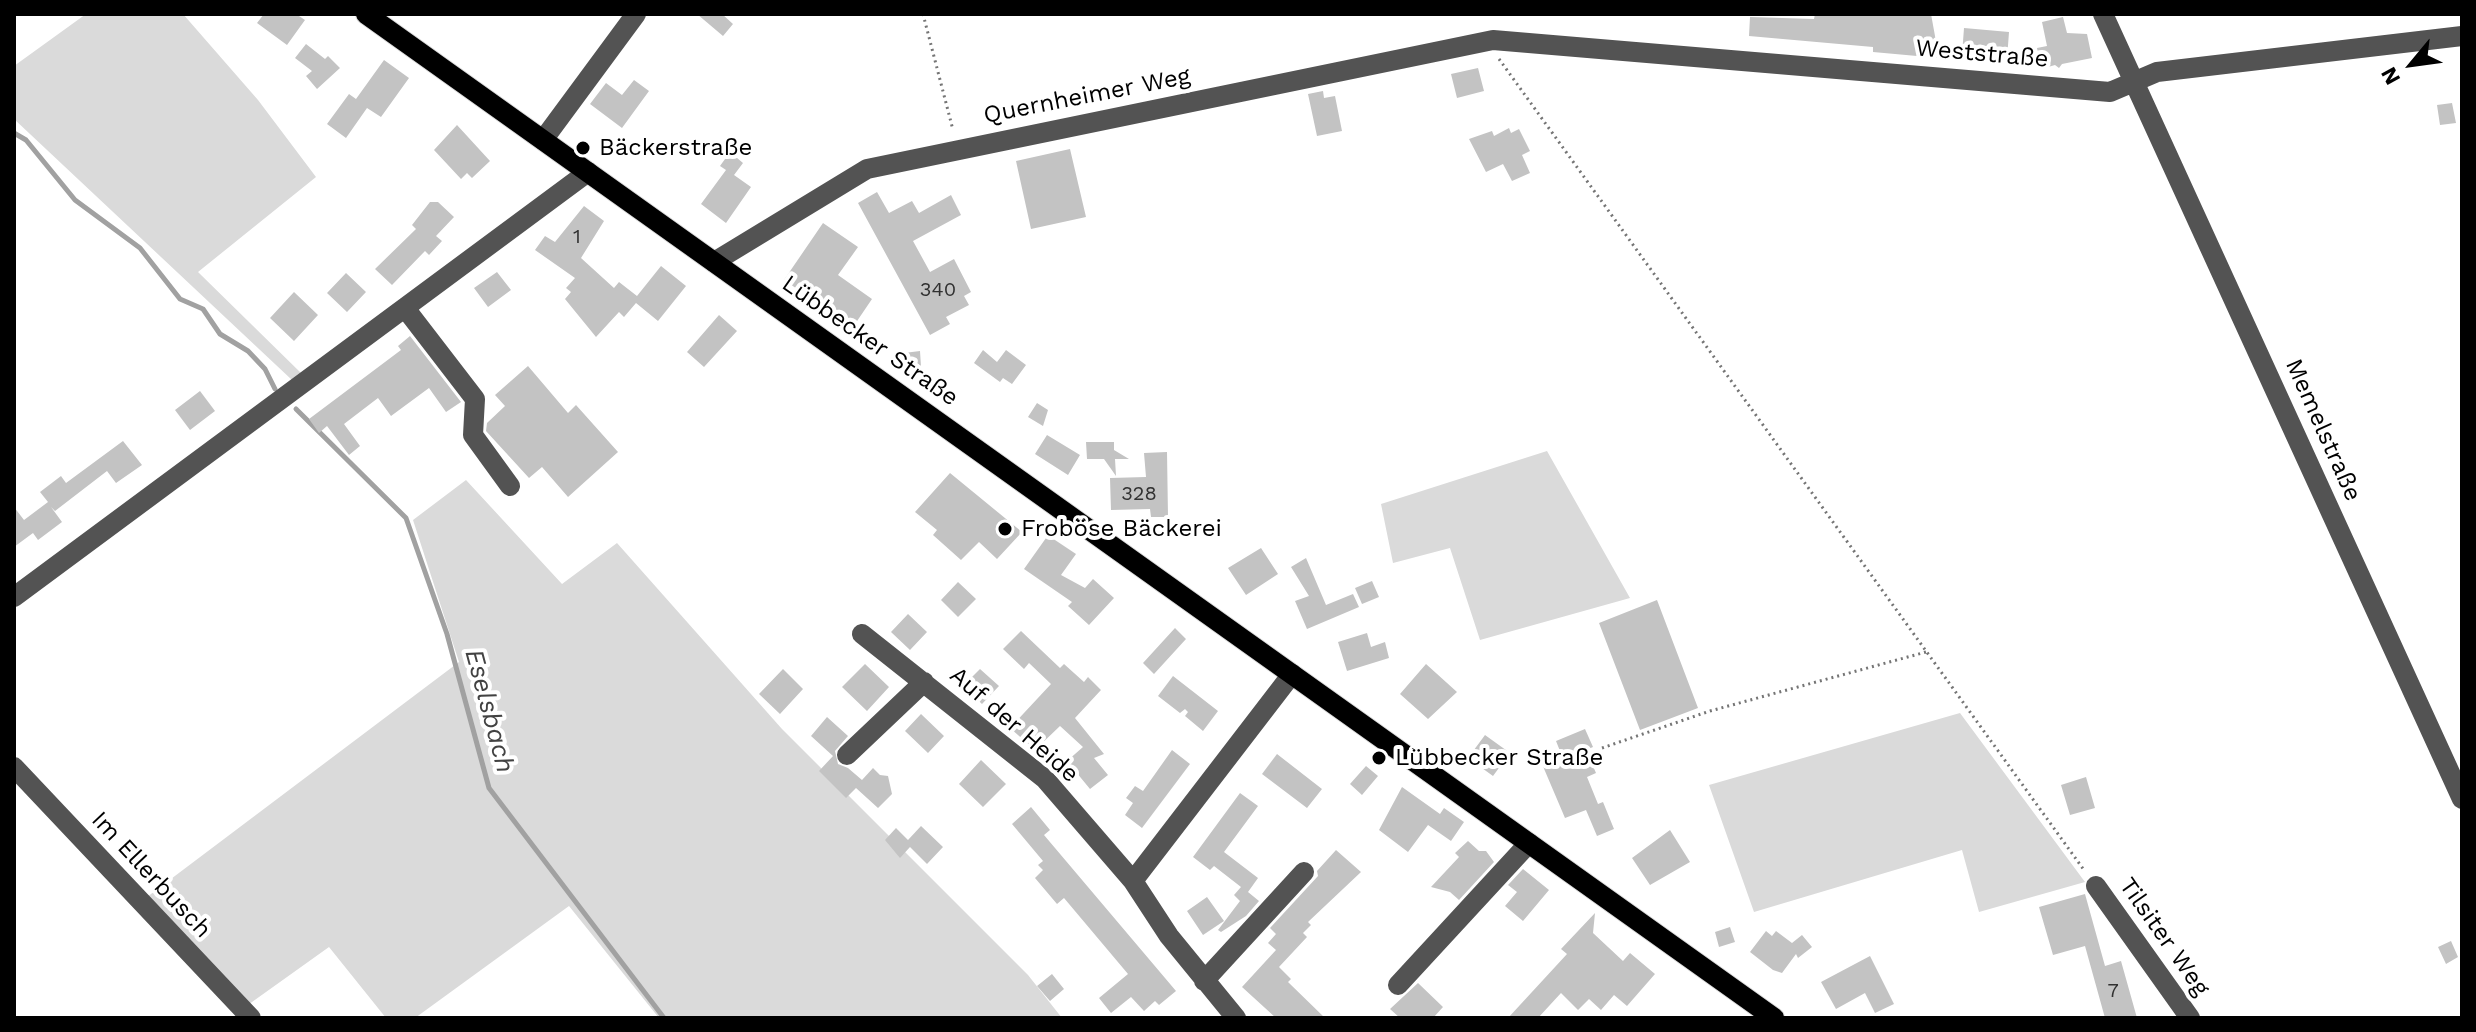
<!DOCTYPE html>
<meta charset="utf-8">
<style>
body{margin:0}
#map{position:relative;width:2476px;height:1032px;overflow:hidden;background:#fff;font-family:"Work Sans",sans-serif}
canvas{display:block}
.frame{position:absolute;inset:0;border:16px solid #000;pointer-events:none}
.north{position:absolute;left:2372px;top:24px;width:80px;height:80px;-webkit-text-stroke:6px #fff;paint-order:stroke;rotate:241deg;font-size:22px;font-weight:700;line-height:32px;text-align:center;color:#000}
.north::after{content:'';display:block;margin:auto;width:28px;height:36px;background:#000;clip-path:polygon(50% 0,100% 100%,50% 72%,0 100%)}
</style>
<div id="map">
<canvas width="2476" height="1032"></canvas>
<div class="frame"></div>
<div class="north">N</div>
</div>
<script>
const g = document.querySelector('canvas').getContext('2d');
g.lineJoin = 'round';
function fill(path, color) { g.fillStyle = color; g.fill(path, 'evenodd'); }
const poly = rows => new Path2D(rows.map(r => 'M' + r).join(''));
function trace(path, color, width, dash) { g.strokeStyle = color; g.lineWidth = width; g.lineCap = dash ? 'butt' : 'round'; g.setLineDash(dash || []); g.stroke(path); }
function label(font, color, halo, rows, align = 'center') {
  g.font = font + ' "Work Sans",sans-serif'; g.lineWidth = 8; g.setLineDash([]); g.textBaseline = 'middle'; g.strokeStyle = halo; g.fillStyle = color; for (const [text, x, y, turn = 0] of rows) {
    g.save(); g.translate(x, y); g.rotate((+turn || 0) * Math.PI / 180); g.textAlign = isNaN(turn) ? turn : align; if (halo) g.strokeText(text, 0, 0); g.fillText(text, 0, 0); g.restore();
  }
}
const green = poly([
 [86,14,183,14,258,100,316,177,198,272,301,373,292,380,14,119,14,66],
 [1547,451,1630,598,1480,640,1450,548,1393,563,1381,504],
 [466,480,562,584,617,543,782,729,1028,975,1062,1018,659,1018,569,906,415,1018,386,1018,329,947,245,1007,147,897,459,662,413,520],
 [1960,713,2085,882,1979,912,1962,850,1754,912,1709,785]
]);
const stream = poly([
 [14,133,26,140,75,200,140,248,180,299,203,309,220,334,248,351,265,369,275,389],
 [296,409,406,518,447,634,489,788,664,1018]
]);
const building = poly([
 [264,14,296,14,305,20,287,45,257,23],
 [697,14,722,14,733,24,723,36],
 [1815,14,1931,14,1939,58,1873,52,1873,47,1749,36,1750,17,1814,19],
 [2063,17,2067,33,2087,34,2092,58,2062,64,2059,68,2055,65,2041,69,2037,48,2047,46,2042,22],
 [1964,28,2009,32,2007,59,1962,55],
 [306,44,325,59,328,56,340,68,317,89,306,76,312,71,295,58],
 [384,60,409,78,381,117,367,108,346,138,327,124,349,94,356,99],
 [1478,68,1484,91,1457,98,1451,74],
 [634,80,649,91,622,128,590,104,606,83,622,95],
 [1323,91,1324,98,1335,96,1342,131,1317,136,1308,94],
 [2452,103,2456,123,2440,125,2437,105],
 [457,125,490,161,472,178,467,173,461,179,434,150],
 [1509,128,1511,133,1519,129,1530,151,1522,155,1530,173,1512,181,1503,164,1486,172,1469,139,1492,131,1494,136],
 [1070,149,1086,217,1031,229,1016,161],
 [730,152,743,163,734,175,751,187,726,223,701,204,726,170,720,166],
 [877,192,889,213,912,201,919,213,951,195,961,215,913,241,930,272,954,259,971,292,964,296,969,305,946,317,950,324,930,335,858,203],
 [430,202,438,202,454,217,436,236,442,241,429,255,425,251,392,285,375,269,416,229,412,225],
 [584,206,604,221,581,258,614,288,619,282,637,296,661,266,686,286,658,321,636,303,624,317,619,312,596,337,565,299,571,292,566,288,575,278,535,250,545,236,555,242],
 [823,223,858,247,838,275,872,299,853,327,784,280],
 [497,272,511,290,488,307,474,288],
 [346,273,366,292,347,312,327,293],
 [294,292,318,315,294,341,270,318],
 [719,315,737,331,704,367,687,352],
 [410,336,461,402,446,412,429,388,391,416,378,398,344,424,360,446,349,455,327,426,319,433,309,419,401,350,398,346],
 [983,350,997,362,1006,350,1026,365,1012,384,1003,378,1000,382,974,363],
 [920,351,921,367,907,371,904,353],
 [528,366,568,413,576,405,618,452,568,497,542,467,529,478,486,431,487,423,505,406,495,395],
 [200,391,215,411,190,430,175,410],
 [1037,403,1048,410,1043,426,1028,417],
 [1047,435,1080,455,1068,475,1035,454],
 [123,441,142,465,116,483,107,471,55,511,51,507,62,522,38,540,33,533,14,547,14,507,24,520,48,502,40,492,61,476,66,483],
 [1086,442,1114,442,1114,450,1129,459,1115,459,1116,476,1104,459,1087,459],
 [1167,452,1168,517,1151,517,1150,509,1111,510,1110,478,1146,477,1144,453],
 [950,473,1022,532,997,559,979,542,961,560,933,535,937,530,915,512],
 [1046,538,1052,538,1076,554,1061,575,1085,588,1093,579,1114,598,1089,625,1068,606,1072,602,1024,569],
 [1261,548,1278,574,1246,595,1228,568],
 [1306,558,1326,605,1353,594,1359,607,1307,629,1295,601,1309,596,1291,567],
 [1372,581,1379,597,1362,604,1355,588],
 [958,582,976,599,958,617,941,600],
 [1657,600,1698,708,1640,730,1599,623],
 [908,614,927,632,910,650,891,632],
 [1175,628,1186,639,1154,674,1143,663],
 [1021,631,1060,668,1064,664,1084,682,1088,677,1101,690,1075,718,1104,754,1094,758,1108,775,1090,789,1067,761,1083,747,1060,726,1035,750,1010,728,1051,684,1029,663,1024,669,1003,649],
 [1367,633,1371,647,1385,642,1389,658,1347,671,1338,642],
 [865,664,889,687,867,711,842,687],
 [1426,664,1457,692,1428,719,1400,694],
 [783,669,803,689,780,714,759,694],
 [980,669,999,686,982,704,963,686],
 [1173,676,1218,711,1203,731,1185,716,1188,712,1185,709,1180,713,1158,696],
 [921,714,944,736,928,753,905,731],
 [827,717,848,736,835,751,838,764,848,768,862,780,873,768,880,775,888,776,892,794,878,808,856,788,846,798,819,771,833,756,811,736],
 [1585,729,1593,747,1586,750,1596,773,1587,777,1598,804,1603,802,1614,829,1597,836,1586,810,1565,818,1542,764,1562,756,1556,741],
 [1485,735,1510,753,1493,776,1468,758],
 [1172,750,1190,764,1142,828,1125,815,1133,803,1126,798,1135,786,1143,791],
 [1277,754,1322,789,1307,808,1262,774],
 [981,760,1006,784,983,807,959,784],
 [1366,766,1378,776,1362,795,1350,784],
 [2086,777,2095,808,2070,815,2061,785],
 [1402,787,1440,814,1444,808,1464,822,1451,841,1428,825,1408,852,1379,830],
 [1240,793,1258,806,1224,852,1258,878,1248,892,1259,901,1246,916,1221,932,1218,930,1240,901,1234,895,1241,887,1214,866,1210,870,1193,857],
 [1031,807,1050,830,1044,835,1176,991,1159,1005,1155,1001,1144,1011,1131,997,1111,1013,1099,998,1128,974,1064,898,1057,904,1035,878,1043,870,1038,865,1043,861,1012,824],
 [921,826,943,847,927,864,910,847,900,858,885,840,896,828,908,840],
 [1670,830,1690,862,1650,885,1632,858],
 [1468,841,1479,851,1486,851,1494,862,1459,900,1450,892,1431,887,1459,857,1455,853],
 [1336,850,1361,872,1308,922,1311,925,1303,933,1307,937,1279,967,1291,979,1288,982,1325,1018,1276,1018,1242,987,1276,950,1268,943,1276,934,1270,928,1318,876,1317,871],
 [1523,869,1549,890,1523,921,1505,906,1517,892,1508,885],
 [2085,894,2105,966,2121,961,2137,1018,2105,1018,2085,946,2053,955,2039,907],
 [1207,897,1224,921,1203,935,1187,911],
 [1595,913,1593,933,1623,961,1630,953,1655,974,1627,1006,1614,995,1601,1010,1589,999,1578,1010,1561,993,1538,1018,1508,1018,1567,954,1561,949],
 [1730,927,1735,942,1719,947,1715,932],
 [1766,931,1772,936,1776,931,1792,943,1802,935,1812,947,1798,958,1796,954,1782,973,1773,970,1750,952],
 [2451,941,2458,957,2446,964,2438,947],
 [1870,956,1894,1004,1875,1013,1865,993,1836,1009,1821,982],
 [1052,974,1064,989,1050,1001,1037,986],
 [1418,983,1443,1007,1433,1018,1400,1018,1390,1009]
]);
const path = poly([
 [923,14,953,130],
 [1499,59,2084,870],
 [1602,748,1710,711,1926,652]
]);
const minor = poly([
 [2103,14,2462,799],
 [543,140,636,14],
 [714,262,867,169,1493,40,2110,92,2157,72,2462,36],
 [405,308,475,399,473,435,510,486],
 [14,597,588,172],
 [862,634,1045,779,1133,881,1169,936,1236,1018],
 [847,755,924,682],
 [14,767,251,1018],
 [1133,881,1292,674],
 [2096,886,2190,1018],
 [1204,981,1304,872],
 [1398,985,1529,843]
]);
const major = poly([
 [366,14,1774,1018]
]);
const markers = [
 [583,148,8,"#000"],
 [1005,529,8,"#000"],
 [1379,758,8,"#000"]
];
const numberNames = [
 ["1",577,237],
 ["340",938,290],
 ["328",1139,494],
 ["7",2113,991]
];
const streetNames = [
 ["Weststraße",1982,54,5],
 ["Quernheimer Weg",1087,96,-11],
 ["Lübbecker Straße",870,341,35],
 ["Memelstraße",2323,430,66],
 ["Auf der Heide",1014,725,41],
 ["Im Ellerbusch",151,875,47],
 ["Tilsiter Weg",2164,937,55]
];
const poiNames = [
 ["Bäckerstraße",599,148],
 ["Froböse Bäckerei",1021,529],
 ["Lübbecker Straße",1395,758]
];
const waterNames = [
 ["Eselsbach",489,711,75]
];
fill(green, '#dadada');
trace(stream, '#a1a1a1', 5);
fill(building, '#c3c3c3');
trace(major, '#dbdbdb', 22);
trace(path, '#757575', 3, [2, 4]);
trace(minor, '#535353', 20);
trace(major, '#000', 20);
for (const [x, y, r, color] of markers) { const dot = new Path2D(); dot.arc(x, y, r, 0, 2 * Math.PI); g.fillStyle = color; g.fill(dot); trace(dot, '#fff', 3); }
label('20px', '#313131', null, numberNames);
label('24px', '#000', '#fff', streetNames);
label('24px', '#000', '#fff', poiNames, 'left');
label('italic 26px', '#424242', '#fff', waterNames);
</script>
